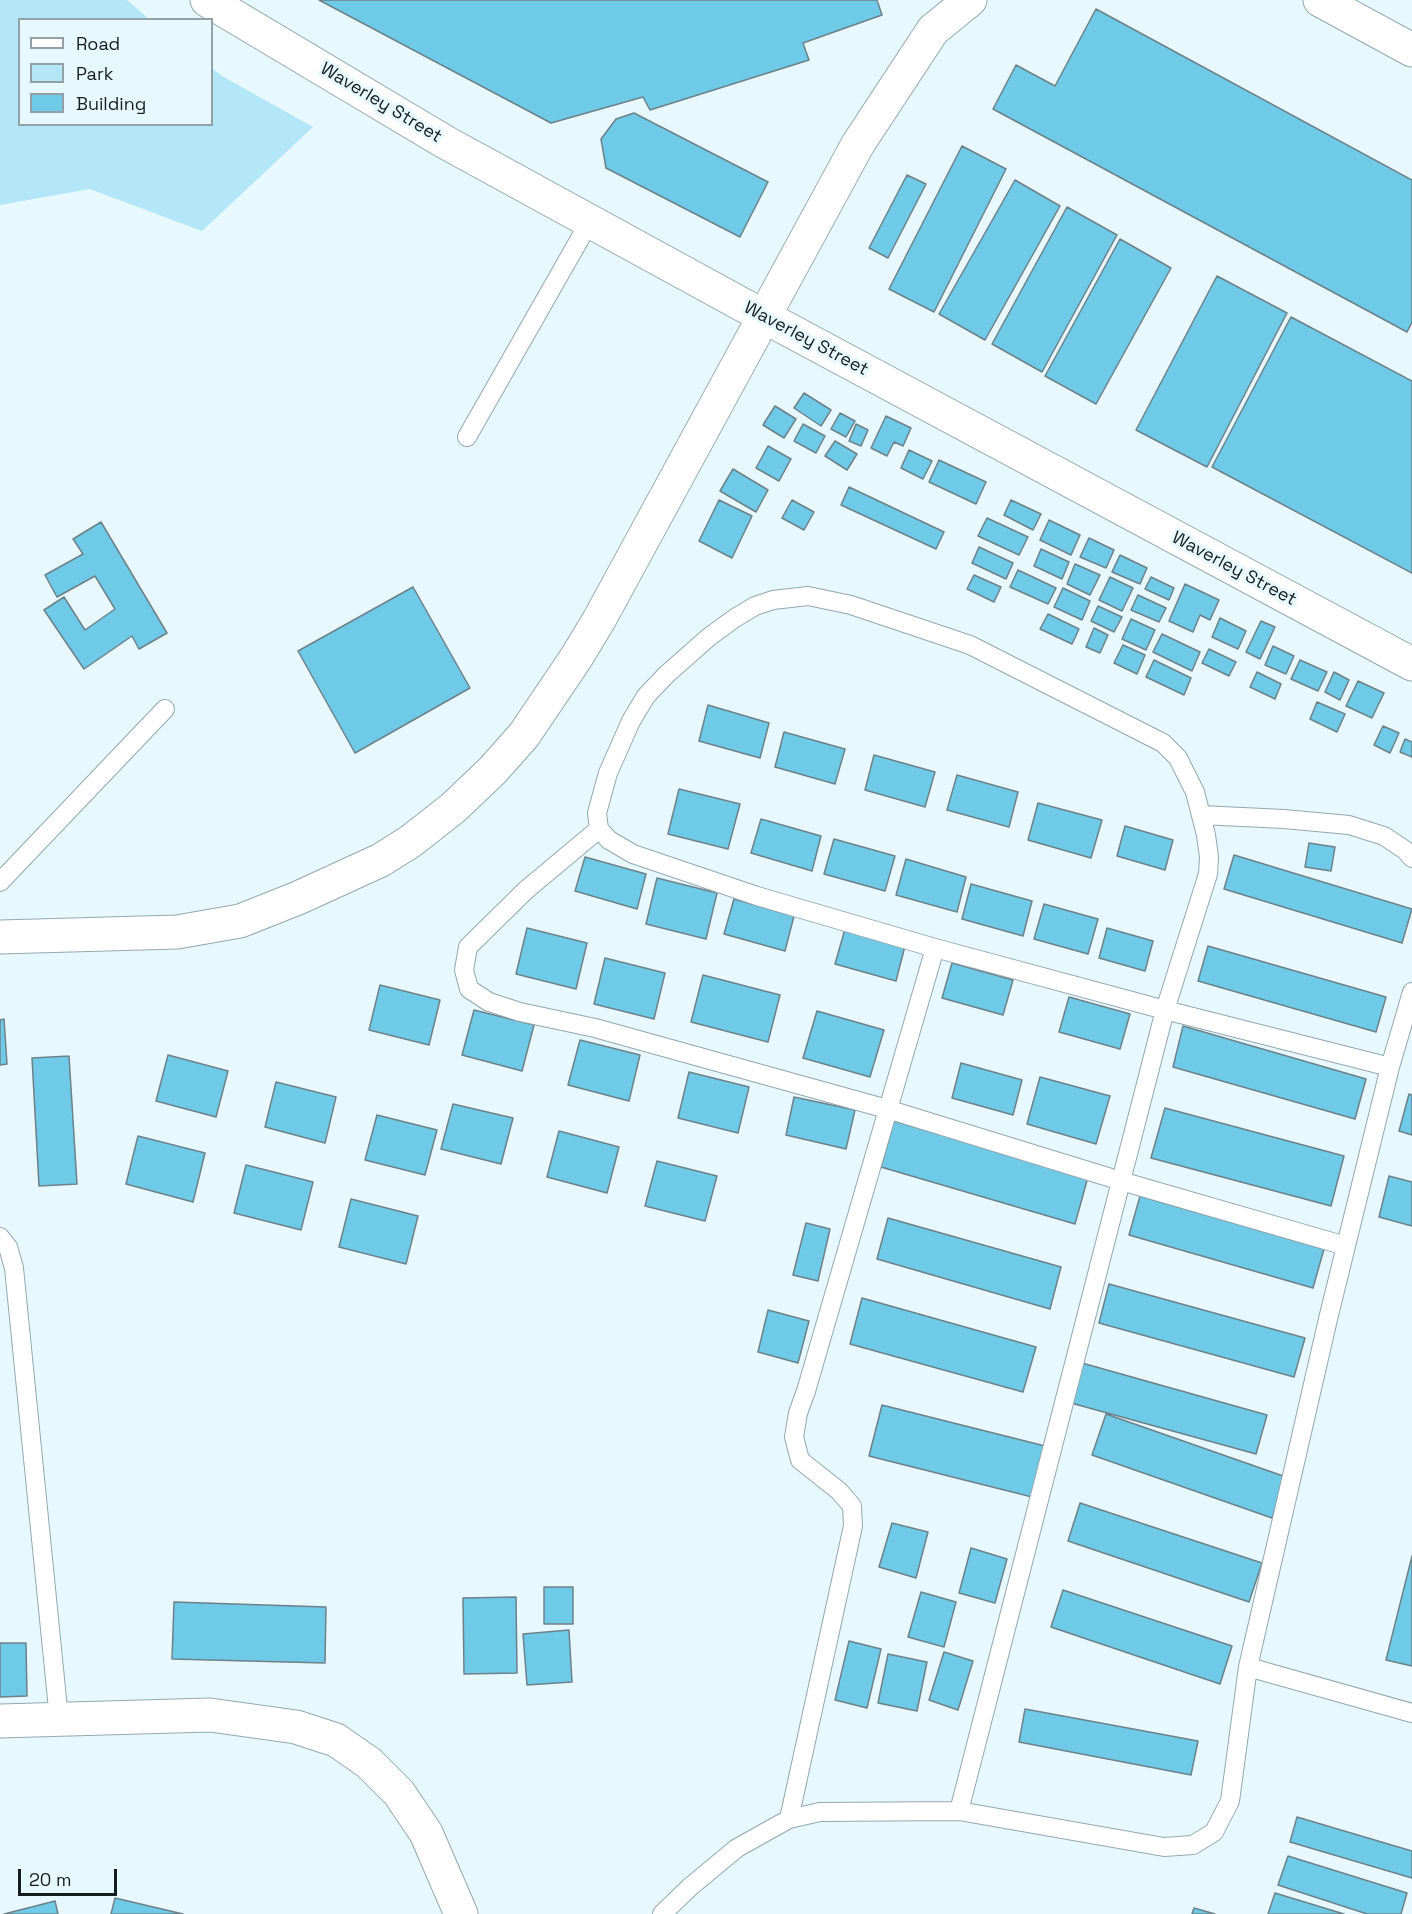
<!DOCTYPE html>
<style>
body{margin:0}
#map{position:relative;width:1412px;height:1914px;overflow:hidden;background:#e7f8fe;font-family:"Space Grotesk",sans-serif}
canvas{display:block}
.legend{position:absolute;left:18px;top:18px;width:195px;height:108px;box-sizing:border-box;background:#e7f8fe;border:2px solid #93a0a5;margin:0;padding:8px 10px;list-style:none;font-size:18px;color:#151d1f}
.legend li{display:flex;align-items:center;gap:12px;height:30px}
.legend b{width:30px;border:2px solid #93a0a5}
.scale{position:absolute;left:18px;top:1869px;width:99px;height:27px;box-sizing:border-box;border:3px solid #151d1f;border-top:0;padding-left:8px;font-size:18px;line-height:21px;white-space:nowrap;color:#151d1f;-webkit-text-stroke:4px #e7f8fe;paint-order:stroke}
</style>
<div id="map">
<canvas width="1412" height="1914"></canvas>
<ul class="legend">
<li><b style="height:8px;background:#fff"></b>Road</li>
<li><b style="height:16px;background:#b3e6f7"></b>Park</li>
<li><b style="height:16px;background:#6ecae7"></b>Building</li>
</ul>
<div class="scale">20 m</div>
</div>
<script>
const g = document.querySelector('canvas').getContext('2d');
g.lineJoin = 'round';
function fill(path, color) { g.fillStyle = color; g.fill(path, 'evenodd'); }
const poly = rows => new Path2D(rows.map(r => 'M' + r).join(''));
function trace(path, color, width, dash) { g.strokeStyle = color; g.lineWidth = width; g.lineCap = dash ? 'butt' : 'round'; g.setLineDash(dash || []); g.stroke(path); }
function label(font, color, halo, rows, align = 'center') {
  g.font = font + ' "Space Grotesk",sans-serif'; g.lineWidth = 6; g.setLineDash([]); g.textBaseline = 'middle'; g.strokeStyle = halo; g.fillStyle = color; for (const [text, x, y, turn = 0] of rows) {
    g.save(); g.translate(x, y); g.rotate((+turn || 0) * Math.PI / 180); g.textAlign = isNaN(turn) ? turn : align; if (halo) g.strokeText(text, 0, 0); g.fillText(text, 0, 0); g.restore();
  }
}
const green = poly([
 [0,0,127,0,149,19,20,20,20,124,212,124,212,68,222,76,313,127,202,231,90,189,0,205]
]);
const building = poly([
 [319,0,877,0,882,15,803,43,809,60,650,110,643,97,551,123,319,0],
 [1096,9,1412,180,1412,322,1407,332,993,109,1016,65,1055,86,1096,9],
 [634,113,768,182,740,237,606,168,601,139,616,119,634,113],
 [962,146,1006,169,934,312,889,289,962,146],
 [907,175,926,184,888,258,869,248,907,175],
 [1015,180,1060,206,985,340,939,314,1015,180],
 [1067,207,1117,235,1042,372,992,344,1067,207],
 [1120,239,1171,268,1096,404,1045,376,1120,239],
 [1217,276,1287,313,1207,467,1136,430,1217,276],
 [1291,317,1412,381,1412,573,1212,467,1291,317],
 [804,393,831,410,821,426,794,408,804,393],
 [775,406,796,419,784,438,763,425,775,406],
 [840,413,855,421,846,437,831,429,840,413],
 [886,416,911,428,903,446,894,442,887,456,871,448,886,416],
 [803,424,825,436,816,453,794,441,803,424],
 [856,424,868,430,861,446,849,441,856,424],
 [835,441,857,454,847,470,825,456,835,441],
 [768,446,791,459,779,481,756,468,768,446],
 [909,450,932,461,923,479,901,468,909,450],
 [939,460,986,482,976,504,929,482,939,460],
 [733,469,768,490,756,512,720,491,733,469],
 [849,487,944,532,936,549,841,505,849,487],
 [719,500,752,516,732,558,699,541,719,500],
 [792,500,814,512,804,530,782,518,792,500],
 [1011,500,1041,514,1033,530,1004,515,1011,500],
 [987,518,1028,537,1019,555,978,536,987,518],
 [1049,520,1080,535,1071,555,1040,540,1049,520],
 [101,522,167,633,139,649,132,636,84,669,44,610,64,597,85,630,115,609,95,576,57,597,45,575,83,554,73,539,101,522],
 [1089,538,1114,550,1106,568,1080,557,1089,538],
 [979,547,1013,563,1006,579,972,563,979,547],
 [1041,549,1069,562,1062,579,1034,566,1041,549],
 [1120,555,1147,568,1140,584,1112,572,1120,555],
 [1075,564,1100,575,1090,595,1067,584,1075,564],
 [1018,570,1056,588,1048,604,1010,587,1018,570],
 [974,575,1001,587,994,602,967,589,974,575],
 [1110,577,1133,588,1122,611,1099,600,1110,577],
 [1151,577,1174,588,1169,600,1145,589,1151,577],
 [1185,584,1219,600,1210,620,1200,615,1193,632,1169,621,1185,584],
 [413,587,470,688,355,753,298,651,413,587],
 [1063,588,1090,601,1082,620,1054,607,1063,588],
 [1138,595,1166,608,1159,622,1131,610,1138,595],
 [1098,606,1122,617,1114,632,1091,621,1098,606],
 [1048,614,1079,629,1072,644,1040,629,1048,614],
 [1220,618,1246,631,1238,649,1212,637,1220,618],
 [1131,619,1155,630,1146,650,1122,639,1131,619],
 [1261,621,1275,627,1260,659,1246,652,1261,621],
 [1094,628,1108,635,1100,653,1086,647,1094,628],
 [1162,634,1200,652,1192,671,1153,652,1162,634],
 [1123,645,1145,655,1137,674,1114,663,1123,645],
 [1273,646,1294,656,1286,674,1265,665,1273,646],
 [1209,649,1236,662,1229,676,1202,663,1209,649],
 [1154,660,1191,678,1184,695,1146,677,1154,660],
 [1300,660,1327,672,1318,691,1291,679,1300,660],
 [1257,672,1281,684,1275,699,1250,687,1257,672],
 [1334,672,1349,680,1340,700,1325,692,1334,672],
 [1358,681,1384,693,1372,718,1346,706,1358,681],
 [1317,702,1345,714,1337,732,1310,719,1317,702],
 [708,705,769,723,760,758,699,741,708,705],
 [1383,726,1399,733,1390,753,1374,745,1383,726],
 [784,732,845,749,835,784,775,767,784,732],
 [1405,739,1412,742,1412,757,1400,752,1405,739],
 [874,755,935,772,925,807,865,790,874,755],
 [957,775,1018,792,1009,827,947,810,957,775],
 [679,789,740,804,728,849,668,834,679,789],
 [1038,803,1102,820,1091,858,1028,840,1038,803],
 [761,819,821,836,812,871,751,853,761,819],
 [1125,826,1173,840,1165,870,1117,856,1125,826],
 [834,839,895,856,885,891,824,874,834,839],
 [1309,843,1335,847,1331,871,1305,867,1309,843],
 [1234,855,1412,909,1402,943,1224,889,1234,855],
 [585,857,646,874,637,909,575,891,585,857],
 [906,859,966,877,957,912,896,895,906,859],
 [657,878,717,893,706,939,646,924,657,878],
 [971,884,1032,901,1023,936,962,919,971,884],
 [734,899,794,916,785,951,724,934,734,899],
 [1044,904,1098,919,1088,954,1034,939,1044,904],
 [527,928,587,943,576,989,516,974,527,928],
 [1107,928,1153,941,1145,971,1099,958,1107,928],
 [845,929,905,946,896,981,835,964,845,929],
 [1208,946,1386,997,1376,1032,1198,981,1208,946],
 [605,958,665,973,654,1019,594,1004,605,958],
 [952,963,1013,980,1003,1015,942,998,952,963],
 [703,975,780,995,768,1042,691,1022,703,975],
 [380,985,440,1000,429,1045,369,1030,380,985],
 [1069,997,1130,1014,1120,1049,1059,1032,1069,997],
 [474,1010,534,1025,522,1071,462,1055,474,1010],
 [817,1011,884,1030,870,1077,803,1058,817,1011],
 [4,1019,7,1064,0,1065,0,1020,4,1019],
 [1183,1026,1366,1079,1355,1119,1173,1067,1183,1026],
 [580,1040,640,1055,629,1101,568,1085,580,1040],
 [168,1055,228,1071,216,1117,156,1101,168,1055],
 [69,1056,77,1184,39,1186,32,1058,69,1056],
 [961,1063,1022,1080,1013,1115,952,1098,961,1063],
 [689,1072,749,1087,738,1133,678,1118,689,1072],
 [1040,1077,1110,1096,1096,1144,1027,1124,1040,1077],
 [276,1082,336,1097,325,1143,265,1127,276,1082],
 [1409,1094,1412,1095,1412,1135,1399,1131,1409,1094],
 [794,1097,855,1110,846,1149,786,1135,794,1097],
 [453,1104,513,1118,501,1164,441,1149,453,1104],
 [1165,1108,1344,1156,1331,1206,1151,1158,1165,1108],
 [377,1115,437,1130,425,1175,365,1160,377,1115],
 [894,1121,1088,1177,1075,1224,881,1167,894,1121],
 [559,1131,619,1147,607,1193,547,1177,559,1131],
 [138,1136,205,1153,193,1202,126,1184,138,1136],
 [657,1161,717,1176,705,1221,645,1206,657,1161],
 [246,1165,313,1182,301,1230,234,1213,246,1165],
 [1389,1176,1412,1182,1412,1226,1379,1217,1389,1176],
 [1140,1196,1324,1249,1313,1288,1129,1235,1140,1196],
 [351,1199,418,1216,406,1264,339,1247,351,1199],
 [888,1218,1061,1267,1050,1309,877,1259,888,1218],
 [806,1223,830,1229,818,1281,793,1275,806,1223],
 [1109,1284,1305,1338,1294,1377,1099,1323,1109,1284],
 [862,1298,1036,1347,1023,1392,850,1344,862,1298],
 [768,1310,809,1321,798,1363,758,1352,768,1310],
 [1082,1363,1267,1415,1256,1454,1071,1403,1082,1363],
 [882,1405,1045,1446,1032,1497,869,1456,882,1405],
 [1106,1414,1286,1477,1272,1518,1092,1455,1106,1414],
 [1080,1503,1262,1563,1249,1602,1068,1541,1080,1503],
 [892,1523,928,1532,916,1578,879,1567,892,1523],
 [971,1548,1007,1559,995,1603,959,1593,971,1548],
 [1412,1556,1412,1666,1386,1660,1412,1556],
 [544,1587,573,1587,573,1624,544,1624,544,1587],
 [1063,1590,1232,1646,1220,1684,1051,1627,1063,1590],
 [921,1592,956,1602,944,1647,908,1637,921,1592],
 [516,1597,517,1673,464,1674,463,1598,516,1597],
 [174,1602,326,1607,325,1663,172,1659,174,1602],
 [569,1630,572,1682,527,1685,523,1634,569,1630],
 [849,1641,881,1649,867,1708,835,1700,849,1641],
 [0,1643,26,1643,27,1696,0,1697,0,1643],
 [944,1652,973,1661,958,1710,929,1700,944,1652],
 [888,1654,927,1662,917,1711,878,1703,888,1654],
 [1025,1709,1198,1741,1191,1775,1019,1742,1025,1709],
 [1297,1817,1412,1851,1412,1878,1290,1842,1297,1817],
 [1288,1856,1407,1893,1401,1914,1367,1914,1278,1885,1288,1856],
 [1275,1893,1344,1914,1268,1914,1275,1893],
 [115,1898,183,1914,111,1914,115,1898],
 [55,1901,58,1914,4,1914,55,1901],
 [1194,1908,1215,1914,1192,1914,1194,1908]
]);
const lane = poly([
 [467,437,590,221],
 [1201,815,1284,819,1349,825,1384,836,1405,850,1412,858],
 [599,829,526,890,468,947,464,970,469,989,489,1002,520,1012,595,1028,887,1109,1121,1181,1346,1246],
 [0,882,165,709],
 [0,1237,8,1247,14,1268,59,1719],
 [1248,1667,1412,1713],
 [959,1811,1165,1010,1208,874,1209,857,1206,835,1195,792,1178,758,1163,743,970,645,851,605,808,596,773,600,755,606,735,618,709,637,667,674,646,696,631,721,608,773,597,813,599,829,609,840,633,854,757,896,935,948,1165,1010,1390,1067],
 [789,1819,853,1526,852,1506,839,1491,800,1460,794,1437,798,1413,806,1391,935,948],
 [662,1914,690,1887,737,1848,789,1819,820,1812,959,1811,1164,1847,1193,1845,1214,1832,1230,1801,1248,1667,1328,1319,1390,1067,1412,992]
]);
const street = poly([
 [1320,0,1412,50],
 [0,937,177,932,240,921,298,898,381,860,411,841,453,808,492,771,524,735,576,658,599,620,858,144,933,30,970,0],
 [0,1721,210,1715,296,1727,336,1740,369,1763,399,1793,426,1833,461,1914]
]);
const secondary = poly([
 [207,0,445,142,763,316,1412,664]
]);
const streetNames = [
 ["Waverley Street",381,103,31],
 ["Waverley Street",806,339,28],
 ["Waverley Street",1234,569,28]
];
fill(green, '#b3e6f7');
fill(building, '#6ecae7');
trace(building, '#6d8188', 1.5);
trace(lane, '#93a8af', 20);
trace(street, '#93a8af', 35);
trace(secondary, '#93a8af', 35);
trace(lane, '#fff', 18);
trace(street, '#fff', 33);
trace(secondary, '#fff', 33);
label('18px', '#151d1f', '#e7f8fe', streetNames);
</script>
